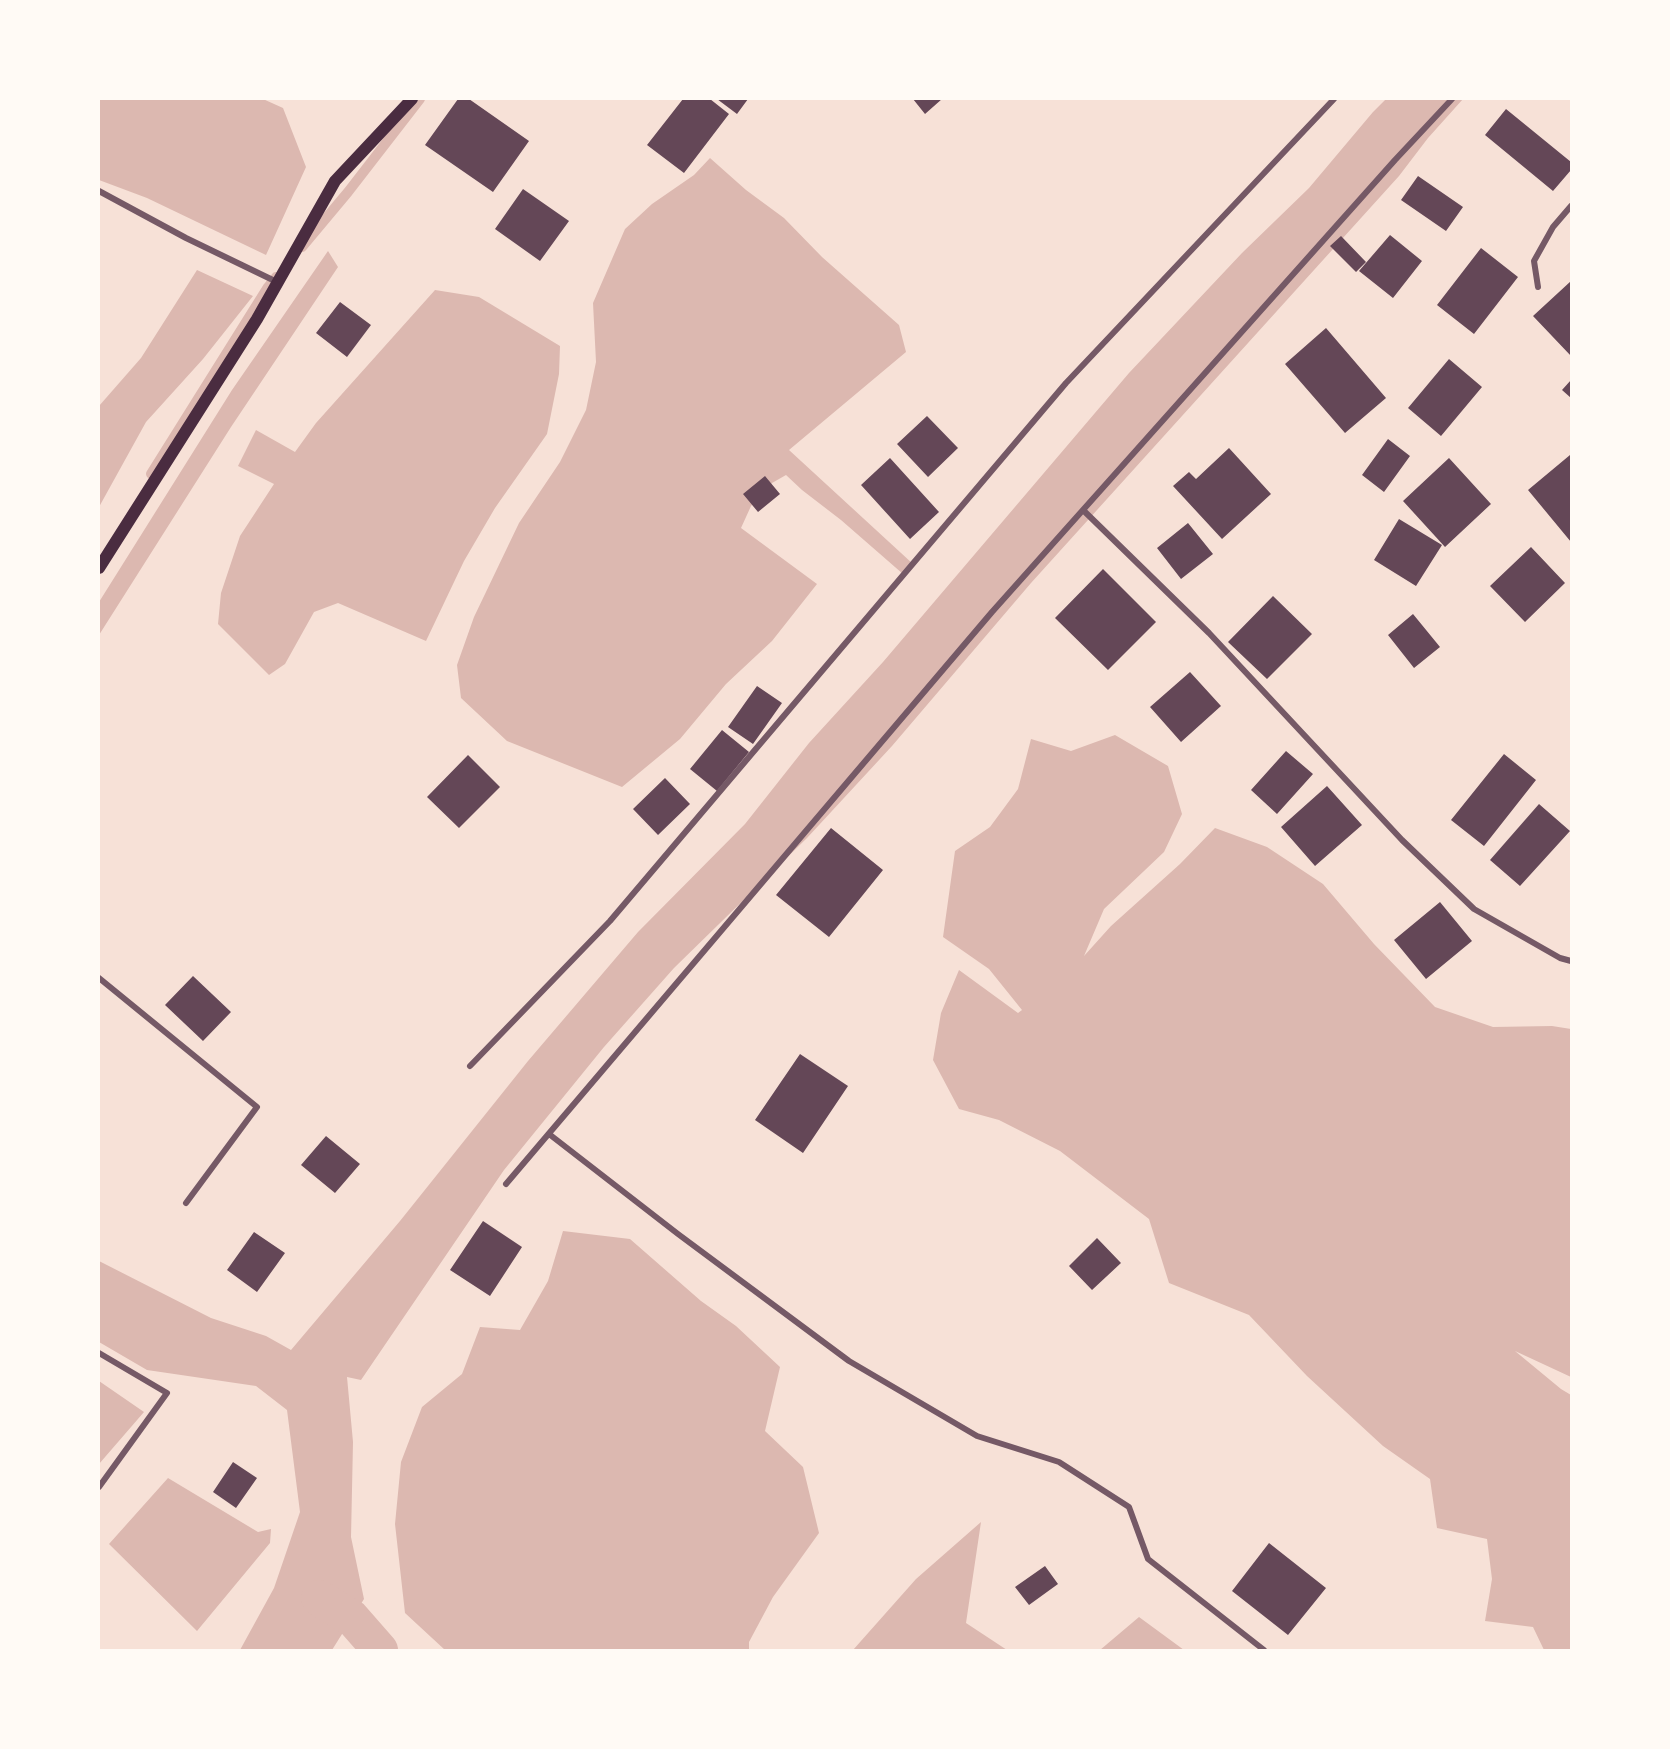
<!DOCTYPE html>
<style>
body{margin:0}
#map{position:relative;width:1670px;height:1749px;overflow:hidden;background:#f7e1d7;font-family:"Archivo Narrow",sans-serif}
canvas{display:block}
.frame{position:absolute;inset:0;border:100px solid #fffaf5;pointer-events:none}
</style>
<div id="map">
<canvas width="1670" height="1749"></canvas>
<div class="frame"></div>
</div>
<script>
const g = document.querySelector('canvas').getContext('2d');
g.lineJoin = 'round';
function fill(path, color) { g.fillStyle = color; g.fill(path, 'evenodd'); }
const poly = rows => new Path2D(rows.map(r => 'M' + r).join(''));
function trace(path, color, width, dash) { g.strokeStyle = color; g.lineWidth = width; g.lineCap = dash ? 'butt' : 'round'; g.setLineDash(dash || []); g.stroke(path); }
const water = poly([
 [99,99,263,99,283,108,306,167,266,255,147,198,99,180],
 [1386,99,1463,99,1428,138,1399,176,1031,583,892,746,807,838,674,968,604,1047,504,1170,361,1380,347,1377,353,1442,351,1537,364,1599,332,1650,240,1650,274,1588,300,1512,287,1410,256,1386,147,1370,99,1342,99,1261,211,1318,266,1336,291,1350,400,1221,528,1061,638,932,745,824,809,743,883,662,1129,373,1242,253,1309,188,1373,112],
 [710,158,746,190,784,218,822,257,899,325,906,352,789,450,913,564,903,574,841,520,802,490,786,475,772,483,751,506,741,528,817,584,772,641,726,684,680,739,622,787,507,741,461,698,457,665,474,617,519,523,560,462,586,410,596,362,593,303,625,229,652,204,694,175],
 [328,251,338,267,231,427,99,635,99,602,232,390],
 [197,270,253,296,203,359,146,422,99,507,99,406,141,358],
 [435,290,479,297,560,346,559,374,547,434,495,508,464,561,426,641,338,603,314,612,285,664,269,675,218,624,221,593,240,536,274,484,238,466,256,430,295,452,316,423],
 [1115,735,1168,766,1182,814,1164,852,1104,909,1084,956,1111,926,1180,864,1215,828,1267,847,1323,884,1374,944,1435,1007,1493,1027,1552,1026,1571,1029,1571,1377,1515,1351,1561,1389,1571,1395,1571,1650,1544,1650,1533,1627,1485,1621,1492,1579,1487,1539,1437,1528,1430,1479,1383,1446,1307,1376,1249,1315,1169,1283,1149,1219,1060,1151,999,1120,959,1109,933,1060,941,1013,959,970,1018,1013,1022,1010,989,969,943,937,955,851,990,827,1018,789,1031,739,1071,751],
 [563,1231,630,1239,701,1301,736,1326,780,1367,765,1431,803,1467,819,1533,773,1597,749,1642,749,1650,445,1650,405,1613,395,1524,401,1462,422,1407,462,1374,480,1327,520,1330,548,1281],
 [99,1381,144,1412,99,1464],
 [168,1478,258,1532,271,1529,270,1543,197,1631,109,1544],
 [981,1522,966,1623,1007,1650,853,1650,916,1579],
 [1139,1617,1184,1650,1100,1650]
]);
const stream = poly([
 [302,247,348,192,420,99],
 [151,474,268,287,276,277]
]);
const canal = poly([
 [319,1598,352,1618,380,1650]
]);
const building = poly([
 [458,99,469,99,529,141,493,192,425,145],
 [683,99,710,99,729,114,684,173,647,145],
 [717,99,748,99,737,114],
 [913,99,942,99,925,114],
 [1506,109,1571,162,1571,170,1553,191,1485,135],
 [1418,176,1463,207,1446,231,1401,200],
 [523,189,569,221,540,261,495,229],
 [1390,235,1422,261,1393,298,1359,271],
 [1341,236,1366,262,1356,272,1330,246],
 [1481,248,1518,277,1474,334,1437,305],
 [1571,281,1571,356,1533,316],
 [340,302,371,325,347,357,316,333],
 [1326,328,1386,398,1345,433,1285,364],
 [1449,359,1482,387,1441,436,1408,408],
 [1571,380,1571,398,1562,390],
 [927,416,958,448,928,477,897,444],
 [1388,439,1410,456,1384,492,1362,475],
 [1229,448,1271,494,1222,539,1173,486,1189,472,1196,479],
 [1570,455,1571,456,1571,542,1528,490],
 [890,458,939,512,910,539,861,485],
 [1449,458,1491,504,1445,547,1403,501],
 [765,476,780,494,758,512,743,494],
 [1399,519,1442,545,1416,586,1374,560],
 [1188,523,1213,554,1181,579,1157,548],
 [1531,547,1565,583,1525,622,1490,586],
 [1103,569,1156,622,1108,670,1055,618],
 [1273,596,1312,634,1267,679,1228,642],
 [1413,614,1440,647,1414,668,1388,635],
 [1190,672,1221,706,1181,742,1150,707],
 [757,686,782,703,753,744,728,727],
 [722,730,749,752,717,791,690,769],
 [1286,751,1313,774,1277,814,1251,790],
 [1504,754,1536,780,1484,846,1451,820],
 [468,755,500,787,459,828,427,797],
 [665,778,690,804,658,835,633,809],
 [1327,786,1362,825,1315,866,1281,827],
 [1539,804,1570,831,1520,886,1490,860],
 [831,828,883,870,829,937,776,895],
 [1440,902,1472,941,1426,979,1394,940],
 [193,976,231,1012,203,1041,165,1005],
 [800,1054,848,1086,803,1153,755,1120],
 [326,1136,360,1164,335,1193,301,1165],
 [483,1221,522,1247,490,1296,450,1270],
 [254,1232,285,1253,257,1292,227,1270],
 [1097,1238,1121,1263,1092,1290,1069,1266],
 [233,1462,257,1478,236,1508,213,1492],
 [1269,1543,1326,1588,1288,1635,1232,1591],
 [1045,1566,1058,1584,1029,1605,1015,1587]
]);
const minor = poly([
 [99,191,186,238,277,282],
 [1538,287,1534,261,1553,227,1571,206],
 [1083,510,1209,633,1402,840,1474,909,1560,958,1571,961],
 [99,978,257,1107,186,1203],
 [470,1066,610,921,1066,383,1334,99],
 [549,1134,678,1234,849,1361,977,1436,1059,1462,1129,1507,1148,1559,1264,1650],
 [506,1184,992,612,1395,160,1452,99],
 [99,1353,167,1393,99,1487]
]);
const secondary = poly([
 [99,568,257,319,335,181,412,99]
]);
fill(water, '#dcb8b0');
trace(stream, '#dcb8b0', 10);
trace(canal, '#dcb8b0', 36);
fill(building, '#644757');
trace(minor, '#755966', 6);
trace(secondary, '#4a2c40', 12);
</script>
